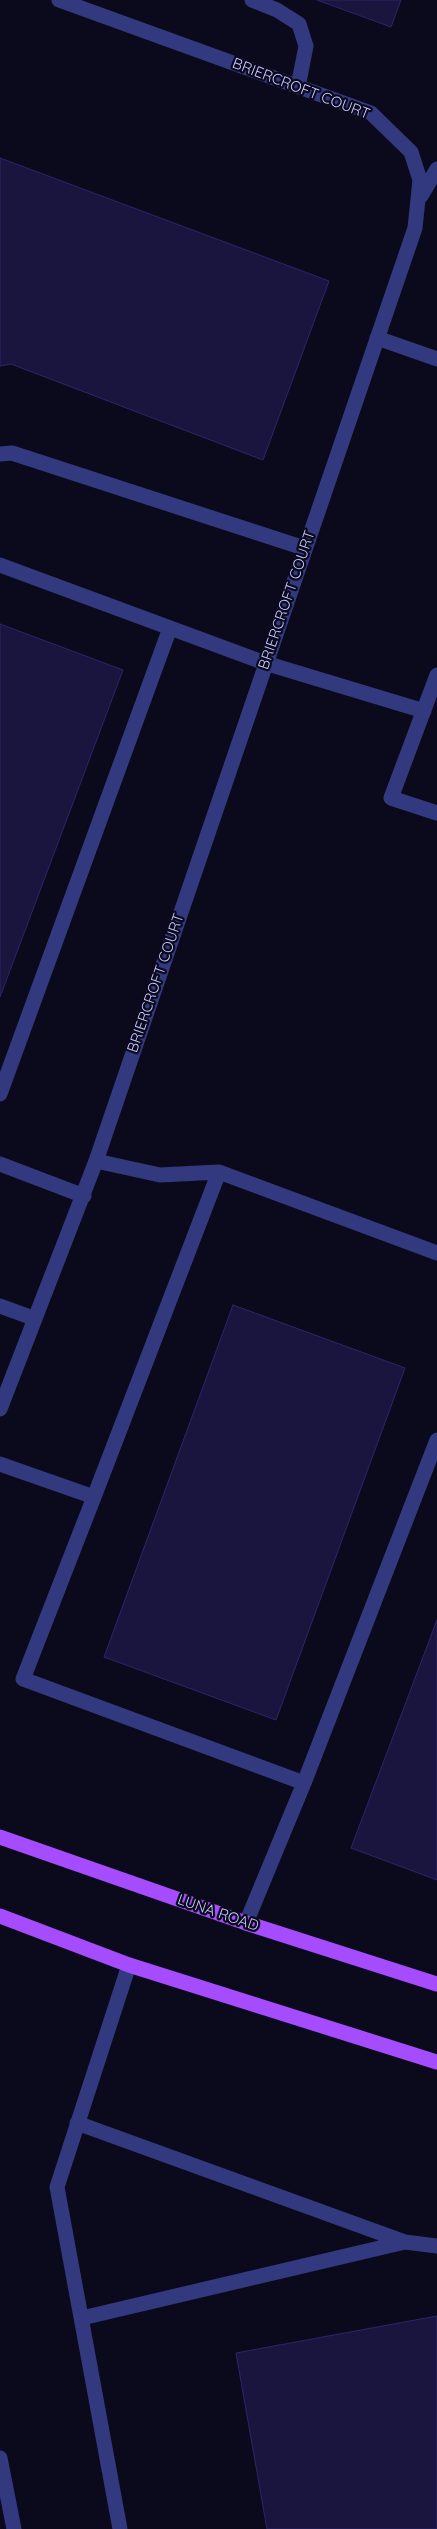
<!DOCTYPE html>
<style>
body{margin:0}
canvas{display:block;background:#0b0a1c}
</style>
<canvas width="437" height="2529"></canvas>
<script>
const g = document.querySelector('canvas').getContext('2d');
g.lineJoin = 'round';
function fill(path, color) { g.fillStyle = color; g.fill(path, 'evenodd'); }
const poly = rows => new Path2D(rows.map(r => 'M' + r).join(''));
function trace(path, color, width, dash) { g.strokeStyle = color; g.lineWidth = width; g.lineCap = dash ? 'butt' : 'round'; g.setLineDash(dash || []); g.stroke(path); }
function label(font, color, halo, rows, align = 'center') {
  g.font = font + ' Quicksand,sans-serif'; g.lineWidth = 4.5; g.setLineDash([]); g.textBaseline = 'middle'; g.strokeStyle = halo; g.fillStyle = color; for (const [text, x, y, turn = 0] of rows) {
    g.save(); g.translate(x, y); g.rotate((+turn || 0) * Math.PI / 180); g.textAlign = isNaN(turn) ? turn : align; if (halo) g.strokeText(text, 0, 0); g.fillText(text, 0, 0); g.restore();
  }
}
const building = poly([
 [317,0,401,0,391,27,317,0],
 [0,158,329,281,263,460,11,364,0,366,0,158],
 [0,624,123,670,0,997,0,624],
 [233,1305,405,1368,276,1720,104,1657,233,1305],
 [437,1620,437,1880,351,1848,437,1620],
 [437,2316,437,2529,267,2529,236,2353,437,2316]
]);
const minor = poly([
 [252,0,277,10,299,24,306,46,298,87],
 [421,196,437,169],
 [377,338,437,359],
 [0,454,12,453,304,548],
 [0,565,265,663,424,711],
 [437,675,391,798,437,813],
 [0,1094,170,628],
 [96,1161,160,1175,219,1172,437,1253],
 [0,1164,84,1196],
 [0,1306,33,1318],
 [0,1409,96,1161,415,228,420,180,411,152,371,113,59,0],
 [0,1464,94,1497,23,1679,304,1783],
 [94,1497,219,1172],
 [246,1923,304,1783,437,1440],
 [77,2123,405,2242,437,2246],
 [82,2318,405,2242],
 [0,2458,14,2529],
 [120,2529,57,2187,129,1965]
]);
const major = poly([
 [0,1837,246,1923,437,1984],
 [0,1916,129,1965,437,2062]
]);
const streetNames = [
 ["BRIERCROFT COURT",301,89,21],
 ["BRIERCROFT COURT",287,600,-71],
 ["BRIERCROFT COURT",156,983,-71],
 ["LUNA ROAD",218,1913,19]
];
fill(building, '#19153e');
trace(building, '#2b266b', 1);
trace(minor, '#33397e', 15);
trace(major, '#a64cff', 15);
label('15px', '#c5c6ff', '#0b0a1c', streetNames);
</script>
